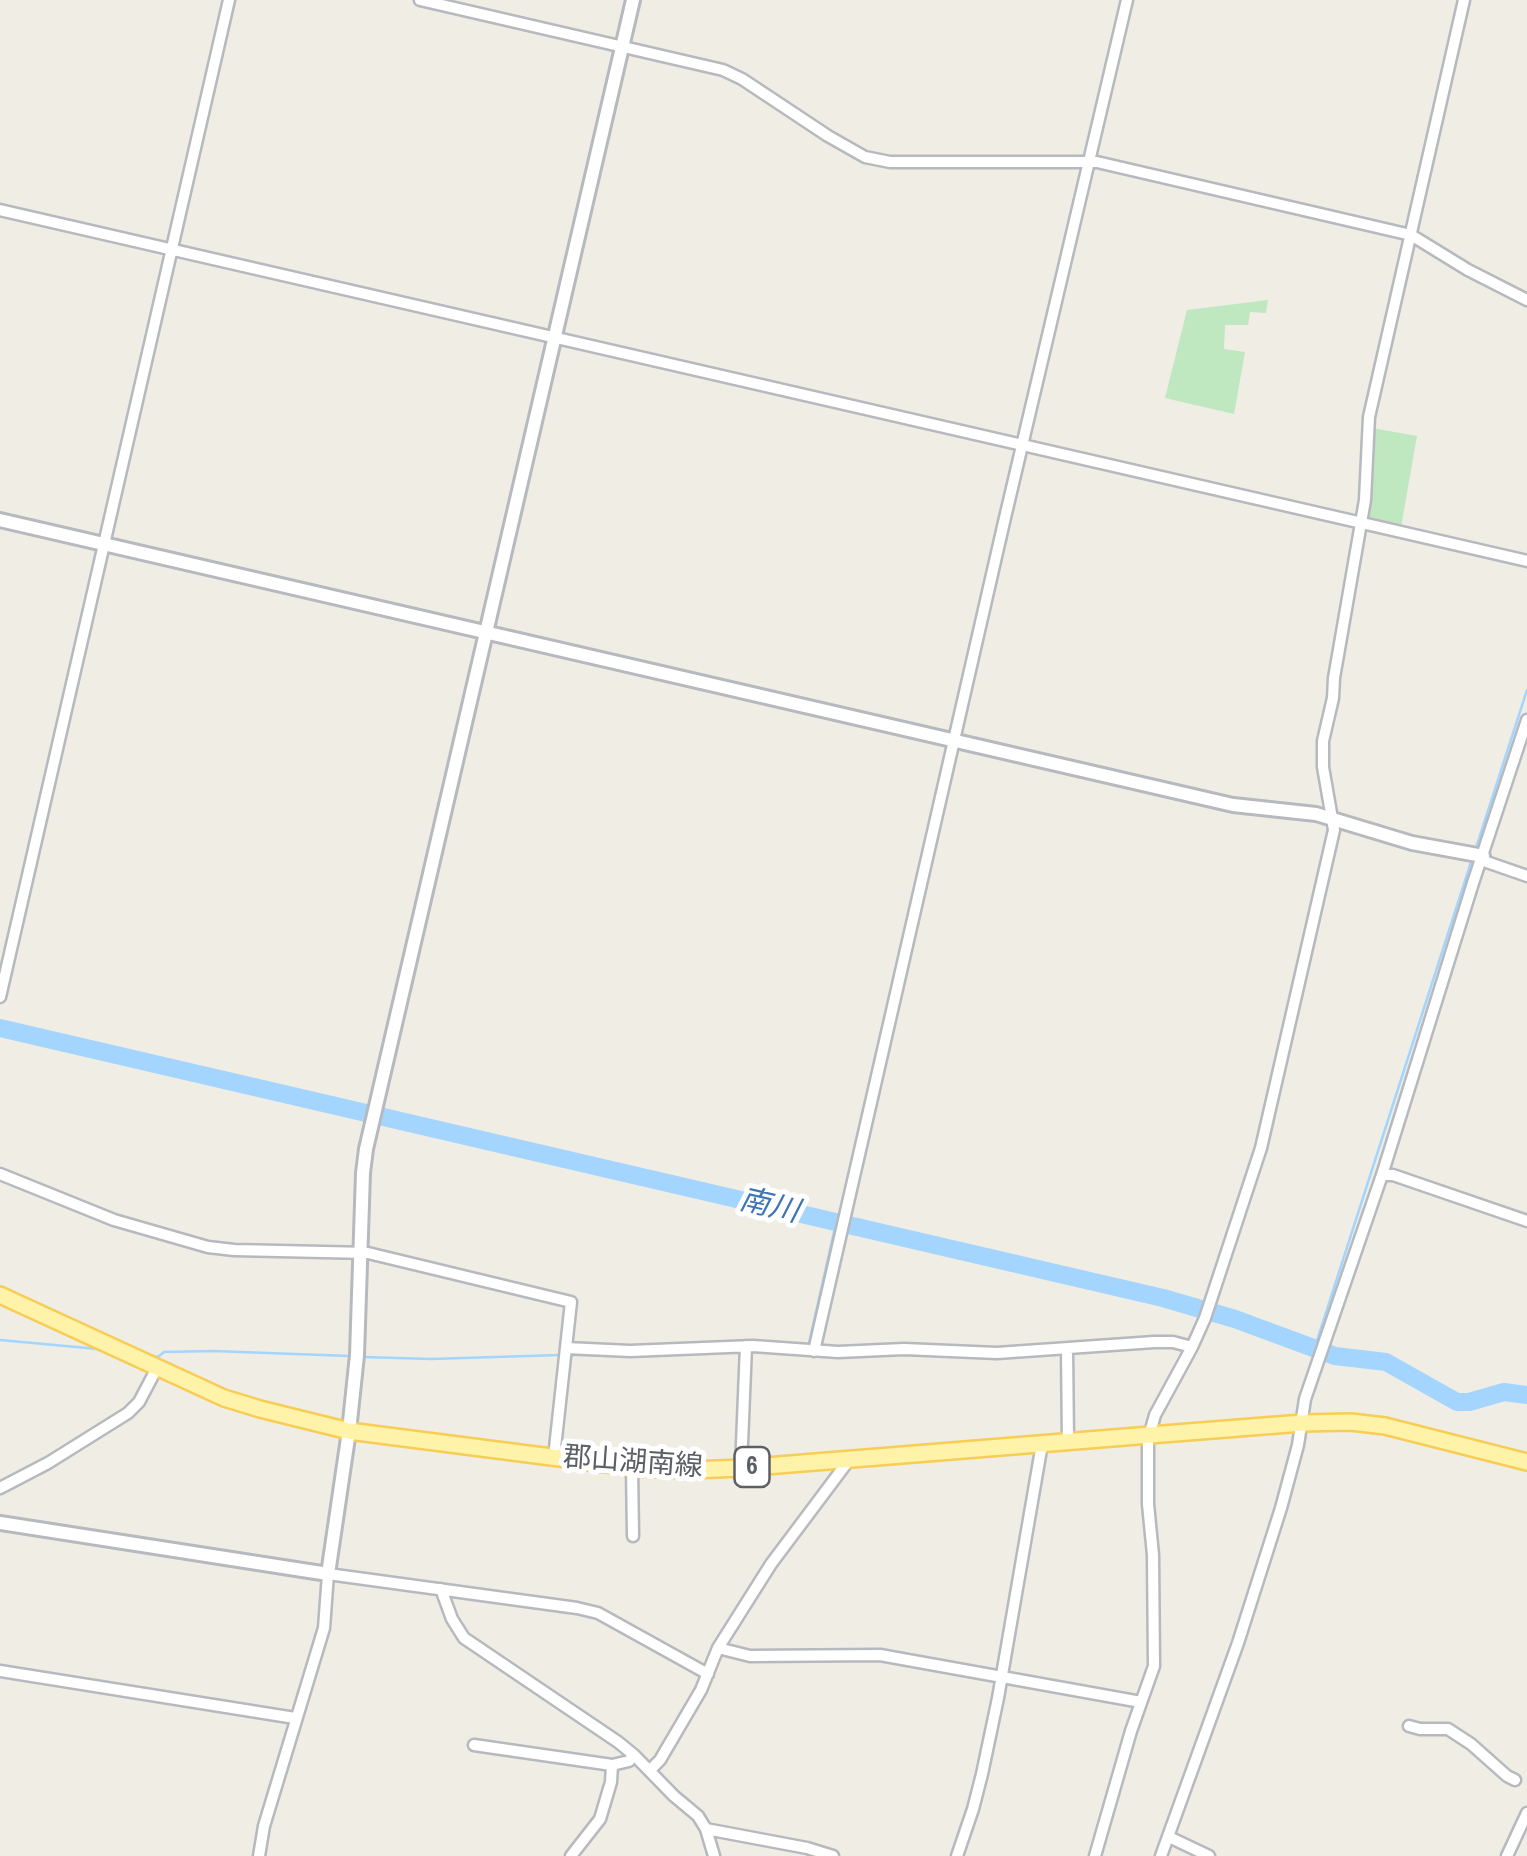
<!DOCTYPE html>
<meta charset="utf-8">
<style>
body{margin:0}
canvas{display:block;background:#efede4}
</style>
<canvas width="1527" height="1856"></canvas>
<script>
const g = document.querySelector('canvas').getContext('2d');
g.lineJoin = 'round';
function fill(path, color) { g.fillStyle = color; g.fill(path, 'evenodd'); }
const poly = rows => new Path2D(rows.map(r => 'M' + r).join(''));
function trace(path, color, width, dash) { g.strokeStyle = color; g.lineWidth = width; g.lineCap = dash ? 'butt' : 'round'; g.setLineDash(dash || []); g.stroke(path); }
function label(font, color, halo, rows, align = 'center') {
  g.font = font + ' "Archivo Narrow","Noto Sans JP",sans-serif'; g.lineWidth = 10; g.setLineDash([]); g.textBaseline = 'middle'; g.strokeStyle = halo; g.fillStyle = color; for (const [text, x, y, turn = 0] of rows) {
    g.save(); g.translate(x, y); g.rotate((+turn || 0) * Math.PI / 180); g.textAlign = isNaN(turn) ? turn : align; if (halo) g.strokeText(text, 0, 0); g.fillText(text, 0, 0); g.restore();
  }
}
const green = poly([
 [1268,300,1266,313,1250,312,1248,325,1225,325,1224,349,1245,352,1234,414,1165,398,1187,310],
 [1372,428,1417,436,1401,527,1368,520,1367,516]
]);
const stream = poly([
 [1476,848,1527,690],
 [0,1340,98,1349],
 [809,1343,836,1223],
 [1314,1350,1472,859],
 [748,1352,780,1353],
 [146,1355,158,1357,164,1352,213,1351,350,1356],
 [568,1355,615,1355],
 [648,1355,740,1352],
 [363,1357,431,1359,560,1355]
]);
const river = poly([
 [0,1028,1163,1298,1235,1319,1335,1356,1386,1362,1457,1402,1469,1402,1504,1392,1527,1395]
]);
const minor = poly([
 [420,0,723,70,742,79,828,136,865,157,890,162,1097,162,1411,235,1468,270,1527,300],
 [0,210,1527,561],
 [1481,860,1527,876],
 [0,997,229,0],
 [0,1174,114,1220,208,1247,234,1250,368,1253,571,1302,554,1457],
 [1382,1175,1393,1175,1527,1221],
 [566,1348,630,1351,753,1346,838,1352,904,1349,997,1353,1154,1342,1173,1342,1192,1347],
 [1067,1349,1068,1442],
 [814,1351,1004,522,1127,0],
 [632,1467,633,1536],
 [741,1468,746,1346],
 [0,1488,48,1463,128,1413,139,1402,158,1366],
 [441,1589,452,1619,464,1638,618,1742,634,1755,674,1796,698,1816,706,1829,714,1856],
 [718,1648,750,1656,880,1655,1141,1702],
 [0,1671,295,1718],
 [1409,1726,1420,1729,1448,1729,1471,1744,1507,1776,1515,1780],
 [474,1745,612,1765,629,1761,634,1755],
 [650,1770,660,1760,701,1690,718,1648,771,1564,849,1460],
 [706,1829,807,1848,833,1856],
 [1169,1837,1209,1856],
 [259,1856,264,1826,324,1628,328,1574,577,1608,598,1613,708,1674],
 [571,1856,600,1819,611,1782,612,1765],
 [957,1856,973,1809,982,1774,998,1698,1042,1444],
 [1095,1856,1131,1731,1154,1666,1153,1555,1148,1504,1148,1440,1155,1415,1192,1347,1205,1318,1261,1148,1334,830,1323,767,1323,741,1333,698,1334,678,1365,500,1369,417,1464,0],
 [1161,1856,1238,1643,1281,1508,1298,1445,1305,1399,1382,1175,1473,883,1527,720],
 [1507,1856,1527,1813]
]);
const tertiary = poly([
 [0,520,1233,805,1316,814,1412,843,1483,856],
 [0,1523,328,1574,349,1431,357,1355,363,1173,366,1149,633,0]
]);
const primary = poly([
 [0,1295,224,1398,260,1409,349,1431,637,1468,692,1470,741,1468,1150,1435,1302,1423,1351,1422,1385,1426,1527,1462]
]);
const shields = [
 [752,1467,35]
];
const shieldNames = [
 ["6",752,1467]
];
const streetNames = [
 ["郡山湖南線",633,1463,4]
];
const waterNames = [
 ["南川",769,1207,13]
];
fill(green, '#bfe7c0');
trace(stream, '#a4d5ff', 2.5);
trace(river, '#a4d5ff', 18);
trace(minor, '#b6b9be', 15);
trace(tertiary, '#b6b9be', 18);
trace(primary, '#f7cd55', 20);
trace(minor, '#fff', 10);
trace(tertiary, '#fff', 12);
trace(primary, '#fff3a9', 15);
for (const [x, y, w] of shields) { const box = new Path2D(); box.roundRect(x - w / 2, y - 20, w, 40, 8); g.fillStyle = '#fff'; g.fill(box); trace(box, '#5c6065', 2.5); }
label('bold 25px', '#5c6065', null, shieldNames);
label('28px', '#5c6065', '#fff', streetNames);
label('italic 30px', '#3c74b6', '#fff', waterNames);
</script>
